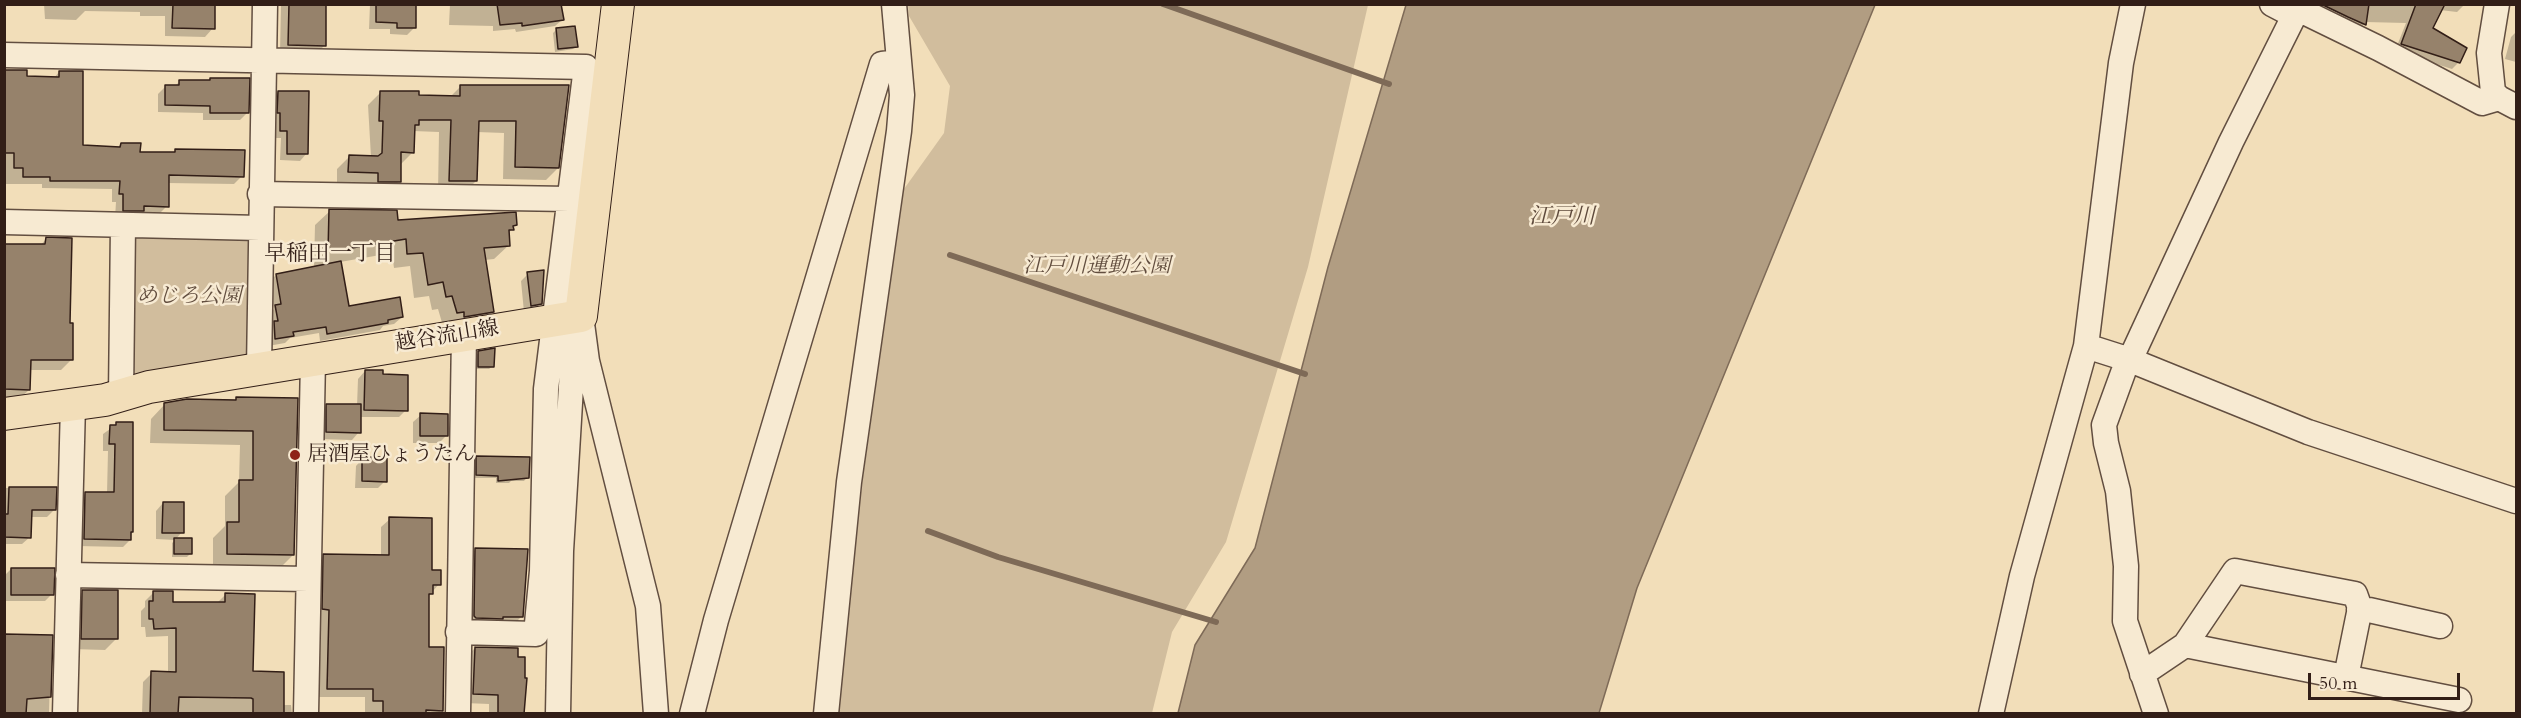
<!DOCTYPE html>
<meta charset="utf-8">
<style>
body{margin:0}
#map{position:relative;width:2521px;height:718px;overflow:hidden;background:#f2deb9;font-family:Cardo,serif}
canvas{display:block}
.frame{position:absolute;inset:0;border:6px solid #321e17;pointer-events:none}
.scale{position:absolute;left:2308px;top:673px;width:152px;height:27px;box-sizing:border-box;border:3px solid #321e17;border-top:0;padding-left:8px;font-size:18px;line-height:21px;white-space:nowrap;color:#321e17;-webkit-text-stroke:4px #f7ead2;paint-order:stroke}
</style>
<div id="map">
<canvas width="2521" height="718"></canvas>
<div class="frame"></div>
<div class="scale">50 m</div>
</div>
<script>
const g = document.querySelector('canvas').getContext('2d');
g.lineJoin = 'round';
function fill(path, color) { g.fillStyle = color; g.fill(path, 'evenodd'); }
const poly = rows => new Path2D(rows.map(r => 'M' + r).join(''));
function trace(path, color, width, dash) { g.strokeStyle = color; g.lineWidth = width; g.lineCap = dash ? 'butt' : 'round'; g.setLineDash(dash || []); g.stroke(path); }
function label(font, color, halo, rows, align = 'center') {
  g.font = font + ' Cardo,"Noto Serif JP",serif'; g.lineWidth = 5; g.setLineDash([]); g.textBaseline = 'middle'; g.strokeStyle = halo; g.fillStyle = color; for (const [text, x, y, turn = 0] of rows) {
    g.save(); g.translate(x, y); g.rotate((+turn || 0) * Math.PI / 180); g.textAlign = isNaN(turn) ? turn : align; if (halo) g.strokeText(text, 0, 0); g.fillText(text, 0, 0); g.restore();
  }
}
const green = poly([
 [908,5,1368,5,1308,267,1226,542,1172,632,1152,713,838,713,861,491,904,189,944,133,950,86,909,16],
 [134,235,244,236,250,242,249,352,241,362,133,382]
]);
const water = poly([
 [1406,5,1875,5,1637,588,1599,713,1178,713,1195,645,1255,548,1328,267,1406,5]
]);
const shadow = poly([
 [44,4,214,4,213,28,205,37,165,36,165,16,140,16,140,12,85,11,76,20,45,19],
 [281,4,324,4,324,46,316,54,280,53],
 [370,4,415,4,414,28,407,35,390,34,390,29,369,29],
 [450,4,560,4,562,20,555,26,516,32,515,29,493,31,493,26,449,25],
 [2309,4,2470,4,2464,5,2457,12,2440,10,2431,29,2459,62,2452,69,2395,51,2406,23,2365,22,2358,31],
 [556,30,576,46,573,49,555,52,553,33],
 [2516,32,2516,62,2505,59,2511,37],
 [59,72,81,146,117,149,121,144,139,153,173,154,176,151,242,176,234,184,167,183,167,206,159,214,115,218,116,202,112,202,112,189,42,188,42,184,4,184,4,87,54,78],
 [180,81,247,113,240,120,203,120,203,113,158,112,158,94,166,86,174,87],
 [461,86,568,87,558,168,546,180,503,179,504,133,477,132,476,181,464,193,438,192,439,132,413,131,413,152,401,164,399,181,387,193,337,184,337,169,349,157,371,157,368,105,380,93,450,97],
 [278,92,307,153,300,161,280,160,281,138,273,138,271,100],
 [330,211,397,221,515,225,508,234,509,245,494,259,484,260,493,311,479,326,443,326,438,309,432,310,429,296,414,298,410,266,394,268,392,253,340,262,348,307,402,317,394,324,383,326,380,330,320,341,319,333,290,338,285,343,268,346,269,314,274,309,269,282,276,275,314,268,315,225],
 [46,239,68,324,71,360,61,370,29,370,29,390,18,400,4,400,4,245,40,246],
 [528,274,541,303,533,311,524,312,521,281],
 [479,353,493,366,489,369,475,369,475,356],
 [365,371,406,410,399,417,360,417,359,432,352,440,319,439,320,412,327,405,357,406,358,379],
 [237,399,296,400,293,555,279,569,213,568,213,538,225,526,225,496,239,482,240,445,150,443,151,419,165,404,234,401],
 [421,415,447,435,439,443,413,443,413,422],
 [117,424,132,532,130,540,123,547,77,546,78,500,86,493,107,493,108,451,103,451,103,434],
 [363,458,385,481,378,488,355,488,356,466],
 [477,458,527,477,524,481,511,481,509,483,496,483,496,478,473,478,474,461],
 [4,488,55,488,55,509,47,517,30,517,30,537,22,544,4,544],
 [163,503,182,532,175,540,156,539,156,511],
 [390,519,439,584,427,598,427,649,441,710,438,714,365,714,365,697,319,697,321,618,314,617,315,564,324,555,381,556,381,527],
 [175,540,191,553,187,557,172,557,172,543],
 [475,550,522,616,514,624,468,625,468,557],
 [11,569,52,594,45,601,4,601,4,576],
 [83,591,116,639,105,650,71,649,72,602],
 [154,592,171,603,217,603,226,594,252,673,282,705,291,705,292,714,142,714,143,682,152,673,168,673,168,636,146,637,145,627,141,627,141,611,145,607,145,601],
 [51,637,49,714,4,714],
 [475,648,522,714,489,714,489,704,464,703,465,658]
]);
const stream = poly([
 [1163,4,1389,84],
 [950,255,1305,374],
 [928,531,998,557,1216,622]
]);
const building = poly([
 [173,4,215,4,215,29,172,28,173,4],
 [289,4,326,4,326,46,288,45,289,4],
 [376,4,416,4,416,28,397,28,397,23,376,22,376,4],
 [497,4,561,4,564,20,522,26,522,23,500,25,497,4],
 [2321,4,2369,4,2366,25,2348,17,2321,4],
 [2416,4,2445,4,2433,28,2467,48,2460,63,2401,44,2416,4],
 [575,26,578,47,558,49,556,28,575,26],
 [4,70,27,70,27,76,59,77,59,71,83,71,83,145,120,147,121,143,141,143,140,152,175,152,175,149,245,150,244,177,169,175,169,207,144,206,144,211,123,211,123,194,119,194,120,181,50,181,50,177,23,177,23,168,14,168,14,153,4,153,4,70],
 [210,78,250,78,249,113,210,113,210,106,165,105,165,85,179,85,179,80,210,80,210,78],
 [460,85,569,85,559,168,515,167,516,121,479,121,477,181,449,181,451,120,419,120,419,125,415,125,414,153,401,152,401,182,378,182,378,173,348,172,349,155,378,156,382,153,383,121,379,121,380,91,419,91,419,95,460,96,460,85],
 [278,91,309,91,308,154,287,154,287,131,280,131,280,113,277,113,278,91],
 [329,209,397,210,398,220,516,212,517,225,513,226,514,230,509,230,510,246,484,248,494,312,464,317,464,312,457,313,452,296,446,297,443,282,428,285,423,253,407,254,406,239,328,252,329,209],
 [46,237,72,238,70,323,73,323,73,360,31,360,30,390,4,389,4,244,45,244,46,237],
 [341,261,349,306,400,297,403,317,388,320,388,323,327,334,326,327,293,332,294,336,275,339,274,321,278,321,275,305,281,304,276,274,341,261],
 [544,270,542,304,531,306,527,272,544,270],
 [495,348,494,367,478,367,478,351,495,348],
 [365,370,383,370,383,374,408,375,408,411,364,410,365,370],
 [236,397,298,398,294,555,227,554,227,522,239,522,239,480,253,480,253,431,164,430,164,403,187,399,236,400,236,397],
 [326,404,361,404,361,433,326,432,326,404],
 [420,413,448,414,448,436,420,436,420,413],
 [116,422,133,422,133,532,131,532,131,540,84,539,85,492,114,492,115,444,109,444,110,425,116,425,116,422],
 [476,456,530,457,529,478,498,481,498,476,476,475,476,456],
 [362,457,387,457,387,482,362,481,362,457],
 [9,487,57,487,56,510,32,510,31,538,4,537,4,514,8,514,9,487],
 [163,502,184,502,184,533,162,533,163,502],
 [389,517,432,518,432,570,441,570,441,585,433,585,433,594,429,594,429,647,444,647,443,711,426,710,426,714,383,714,383,701,373,701,373,689,327,689,329,610,322,609,323,554,389,555,389,517],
 [174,538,192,538,192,554,174,554,174,538],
 [475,548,528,549,523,617,503,617,503,619,476,618,474,616,475,548],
 [11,568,55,568,54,595,11,595,11,568],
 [82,590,118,590,118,639,81,639,82,590],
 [153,591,173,591,173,602,225,602,225,593,255,594,253,671,284,672,284,714,253,714,253,699,251,698,179,697,178,714,150,714,151,671,176,672,176,628,154,629,153,619,149,619,149,601,153,601,153,591],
 [4,634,53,635,51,697,27,699,26,714,4,714,4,634],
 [475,647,518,648,518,657,525,657,525,678,527,678,524,714,498,714,498,695,473,694,475,647]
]);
const minor = poly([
 [2272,4,2295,16],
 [2497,4,2489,53,2493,92,2499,98,2516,107],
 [2298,9,2378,48,2482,103,2499,98],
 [4,55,586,67,546,389,542,571,536,634,458,632],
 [260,194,569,199],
 [4,222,260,228],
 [581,316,587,361,648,606,656,714],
 [2086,346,2130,360,2308,432,2516,501],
 [2128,359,2104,425,2106,443,2118,491,2126,566,2125,621,2156,714],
 [2130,360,2231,142,2300,4],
 [259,368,265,4],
 [121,396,123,225],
 [68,575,308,579],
 [2359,610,2369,610,2440,626],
 [2185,645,2459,700],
 [2142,674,2185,645,2235,571,2355,594,2360,608,2346,677],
 [65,714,73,404],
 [306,714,313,359],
 [458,714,464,334],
 [558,714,561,551,574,337],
 [692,714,716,620,882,64,899,62],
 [826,714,849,482,899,131,902,95,894,4],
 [1991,714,2022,576,2086,346,2121,63,2133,4]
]);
const major = poly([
 [4,414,105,400,149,387,581,316,618,4]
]);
const markers = [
 [295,455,6,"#8f2418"]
];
const parkNames = [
 ["江戸川運動公園",1097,267],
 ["めじろ公園",189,297]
];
const streetNames = [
 ["越谷流山線",447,337,-9]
];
const poiNames = [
 ["居酒屋ひょうたん",307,455]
];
const waterNames = [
 ["江戸川",1562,218]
];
const neighbourhoodNames = [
 ["早稲田一丁目",330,255]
];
fill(green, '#d1bd9d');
fill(water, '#b19d82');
trace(water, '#7e6a57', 1.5);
fill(shadow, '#0003');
trace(stream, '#7e6a57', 6);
fill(building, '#96826b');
trace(building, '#321e17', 1.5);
trace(minor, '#624e40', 27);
trace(major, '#321e17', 34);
trace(minor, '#f7ead2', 24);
trace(major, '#f2deb9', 32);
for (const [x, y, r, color] of markers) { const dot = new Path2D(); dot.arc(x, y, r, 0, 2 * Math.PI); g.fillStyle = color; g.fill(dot); trace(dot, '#f7ead2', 2); }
label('italic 21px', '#624e3f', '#f7ead2', parkNames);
label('21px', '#321e17', '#f7ead2', streetNames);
label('21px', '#321e17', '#f7ead2', poiNames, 'left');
label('italic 22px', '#5e4a3c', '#f7ead2', waterNames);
label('22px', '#321e17', '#f7ead2', neighbourhoodNames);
</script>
